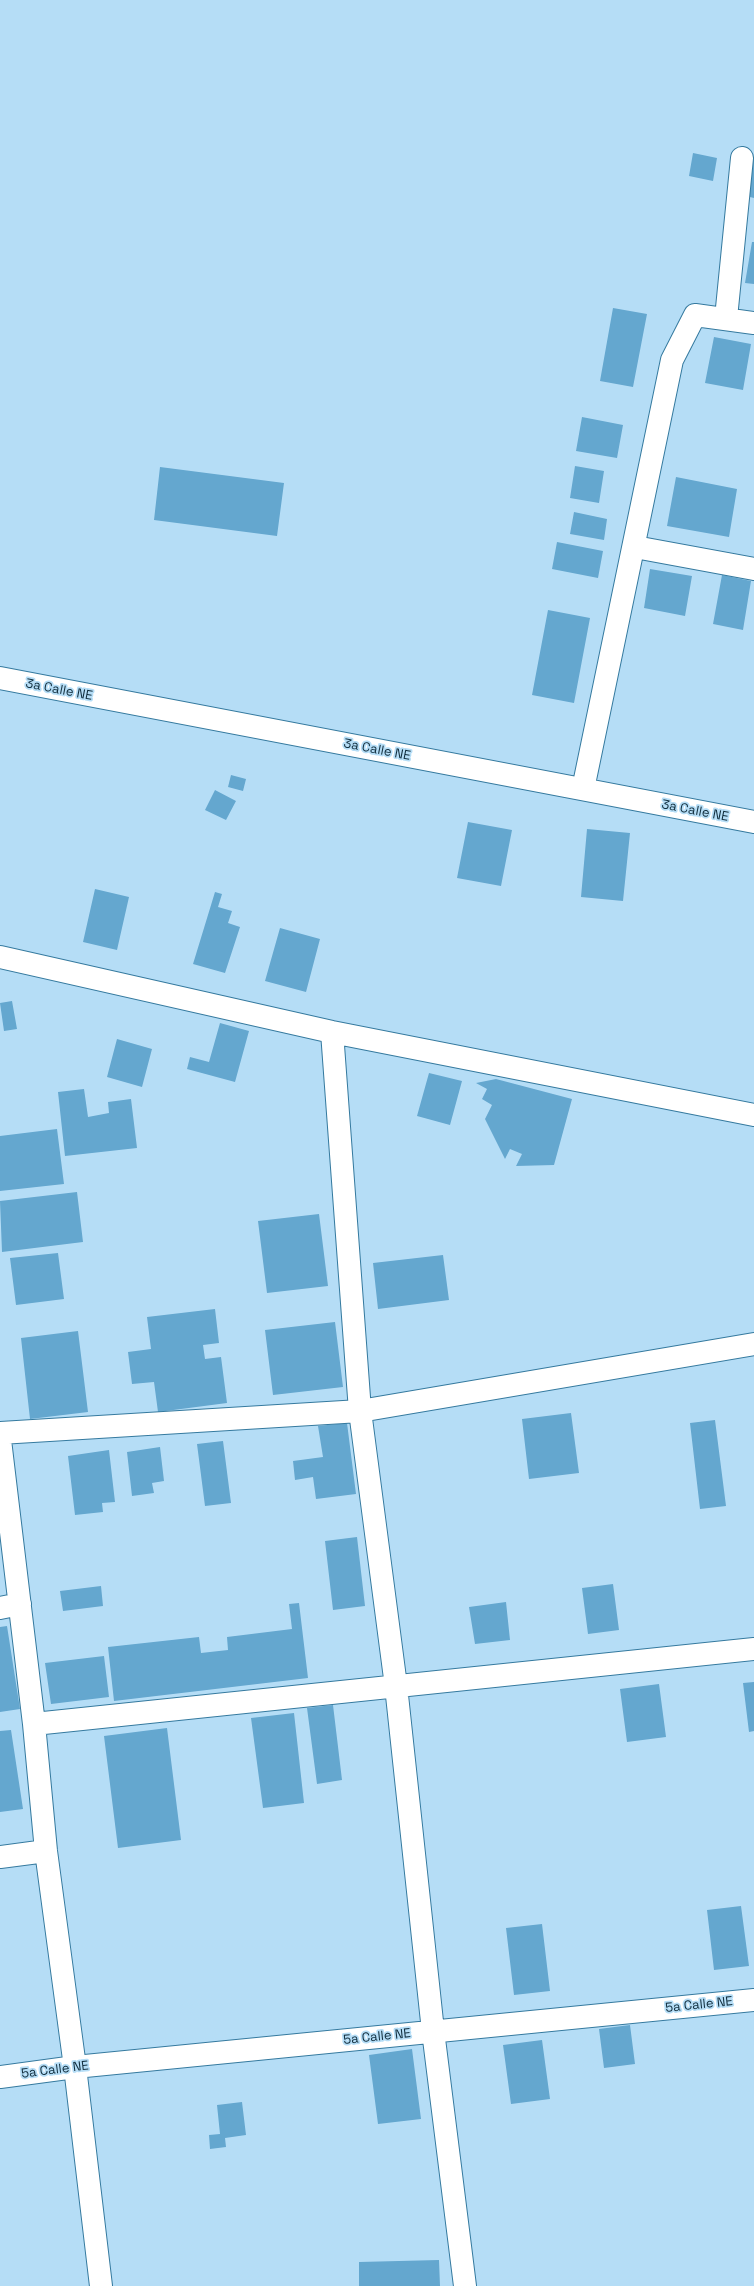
<!DOCTYPE html>
<style>
body{margin:0}
canvas{display:block;background:#b5ddf6}
</style>
<canvas width="754" height="2286"></canvas>
<script>
const g = document.querySelector('canvas').getContext('2d');
g.lineJoin = 'round';
function fill(path, color) { g.fillStyle = color; g.fill(path, 'evenodd'); }
const poly = rows => new Path2D(rows.map(r => 'M' + r).join(''));
function trace(path, color, width, dash) { g.strokeStyle = color; g.lineWidth = width; g.lineCap = dash ? 'butt' : 'round'; g.setLineDash(dash || []); g.stroke(path); }
function label(font, color, halo, rows, align = 'center') {
  g.font = font + ' "Space Grotesk",sans-serif'; g.lineWidth = 3.5; g.setLineDash([]); g.textBaseline = 'middle'; g.strokeStyle = halo; g.fillStyle = color; for (const [text, x, y, turn = 0] of rows) {
    g.save(); g.translate(x, y); g.rotate((+turn || 0) * Math.PI / 180); g.textAlign = isNaN(turn) ? turn : align; if (halo) g.strokeText(text, 0, 0); g.fillText(text, 0, 0); g.restore();
  }
}
const building = poly([
 [693,153,717,158,713,181,689,176],
 [753,158,754,158,754,198,746,196],
 [752,242,754,242,754,284,745,283],
 [613,308,647,314,633,387,600,381],
 [714,337,751,344,743,390,705,383],
 [582,417,623,425,617,458,576,451],
 [575,466,604,471,599,503,570,498],
 [160,467,284,483,277,536,154,520],
 [676,477,737,489,729,537,667,526],
 [574,512,607,519,604,540,570,534],
 [557,542,603,551,598,578,552,569],
 [650,569,692,576,685,616,644,608],
 [722,575,751,581,743,630,713,624],
 [548,610,590,618,574,703,532,695],
 [231,775,246,779,243,791,228,787],
 [215,790,236,801,226,820,205,810],
 [468,822,512,830,501,886,457,878],
 [587,829,630,833,623,901,581,897],
 [95,889,129,897,117,950,83,942],
 [215,892,222,894,218,907,232,911,228,923,240,927,225,973,193,964],
 [280,928,320,939,306,992,265,981],
 [12,1001,17,1029,4,1031,0,1003],
 [220,1023,249,1031,235,1082,187,1069,190,1057,209,1062],
 [117,1039,152,1049,142,1087,107,1077],
 [429,1073,462,1081,450,1125,417,1116],
 [496,1079,572,1099,554,1165,516,1166,522,1154,510,1149,505,1159,485,1119,492,1105,482,1099,487,1089,476,1083],
 [84,1089,88,1117,109,1113,108,1102,131,1099,137,1148,65,1156,58,1092],
 [57,1129,64,1184,0,1191,0,1136],
 [77,1192,83,1242,2,1252,0,1201],
 [319,1214,328,1286,267,1293,258,1221],
 [58,1253,64,1299,16,1305,10,1258],
 [443,1255,449,1300,378,1309,373,1263],
 [215,1309,219,1343,203,1345,205,1359,221,1357,227,1403,158,1412,154,1382,132,1384,128,1352,151,1349,147,1317],
 [335,1322,343,1387,273,1395,265,1330],
 [78,1331,88,1412,30,1419,21,1338],
 [571,1413,579,1473,529,1479,522,1419],
 [715,1420,726,1506,700,1509,690,1423],
 [347,1423,356,1494,316,1499,313,1477,295,1480,293,1461,323,1457,318,1426],
 [223,1441,231,1503,205,1506,197,1444],
 [160,1447,164,1481,152,1483,154,1493,132,1496,127,1452],
 [109,1450,115,1502,102,1503,103,1512,75,1515,68,1456],
 [357,1537,365,1606,333,1610,325,1541],
 [613,1584,619,1630,588,1634,582,1588],
 [101,1586,103,1606,63,1611,60,1591],
 [506,1602,510,1640,475,1644,469,1607],
 [299,1603,308,1678,114,1701,108,1647,199,1637,201,1653,228,1650,227,1637,292,1629,289,1604],
 [7,1626,20,1709,0,1712,0,1627],
 [104,1656,109,1697,51,1704,45,1663],
 [754,1682,754,1731,749,1732,743,1683],
 [659,1684,666,1737,627,1742,620,1689],
 [333,1705,342,1780,317,1784,307,1708],
 [294,1713,304,1803,263,1808,251,1718],
 [167,1728,181,1840,118,1848,104,1736],
 [11,1730,23,1809,0,1812,0,1731],
 [741,1906,749,1966,714,1970,707,1910],
 [542,1924,550,1991,514,1995,506,1928],
 [630,2025,635,2064,604,2068,599,2029],
 [542,2040,550,2099,511,2104,503,2045],
 [412,2049,421,2119,378,2124,369,2055],
 [242,2102,246,2135,225,2138,226,2147,210,2149,209,2135,220,2134,217,2105],
 [439,2260,440,2286,359,2286,359,2262]
]);
const street = poly([
 [726,318,742,158],
 [635,547,754,569],
 [0,678,754,822],
 [583,789,672,360,695,315,754,323],
 [0,957,332,1032,754,1115],
 [332,1032,360,1411,396,1686,433,2031,465,2286],
 [0,1433,360,1411,754,1344],
 [0,1440,34,1724,46,1851,75,2067,101,2286],
 [0,1608,20,1604],
 [34,1724,754,1649],
 [0,1857,46,1851],
 [0,2077,75,2067,754,2000]
]);
const streetNames = [
 ["3a Calle NE",59,690,11],
 ["3a Calle NE",377,750,11],
 ["3a Calle NE",695,811,11],
 ["5a Calle NE",699,2005,-6],
 ["5a Calle NE",377,2037,-6],
 ["5a Calle NE",55,2070,-7]
];
fill(building, '#64a7cf');
trace(street, '#357a9f', 24);
trace(street, '#fff', 22);
label('13px', '#102d3d', '#b5ddf6', streetNames);
</script>
